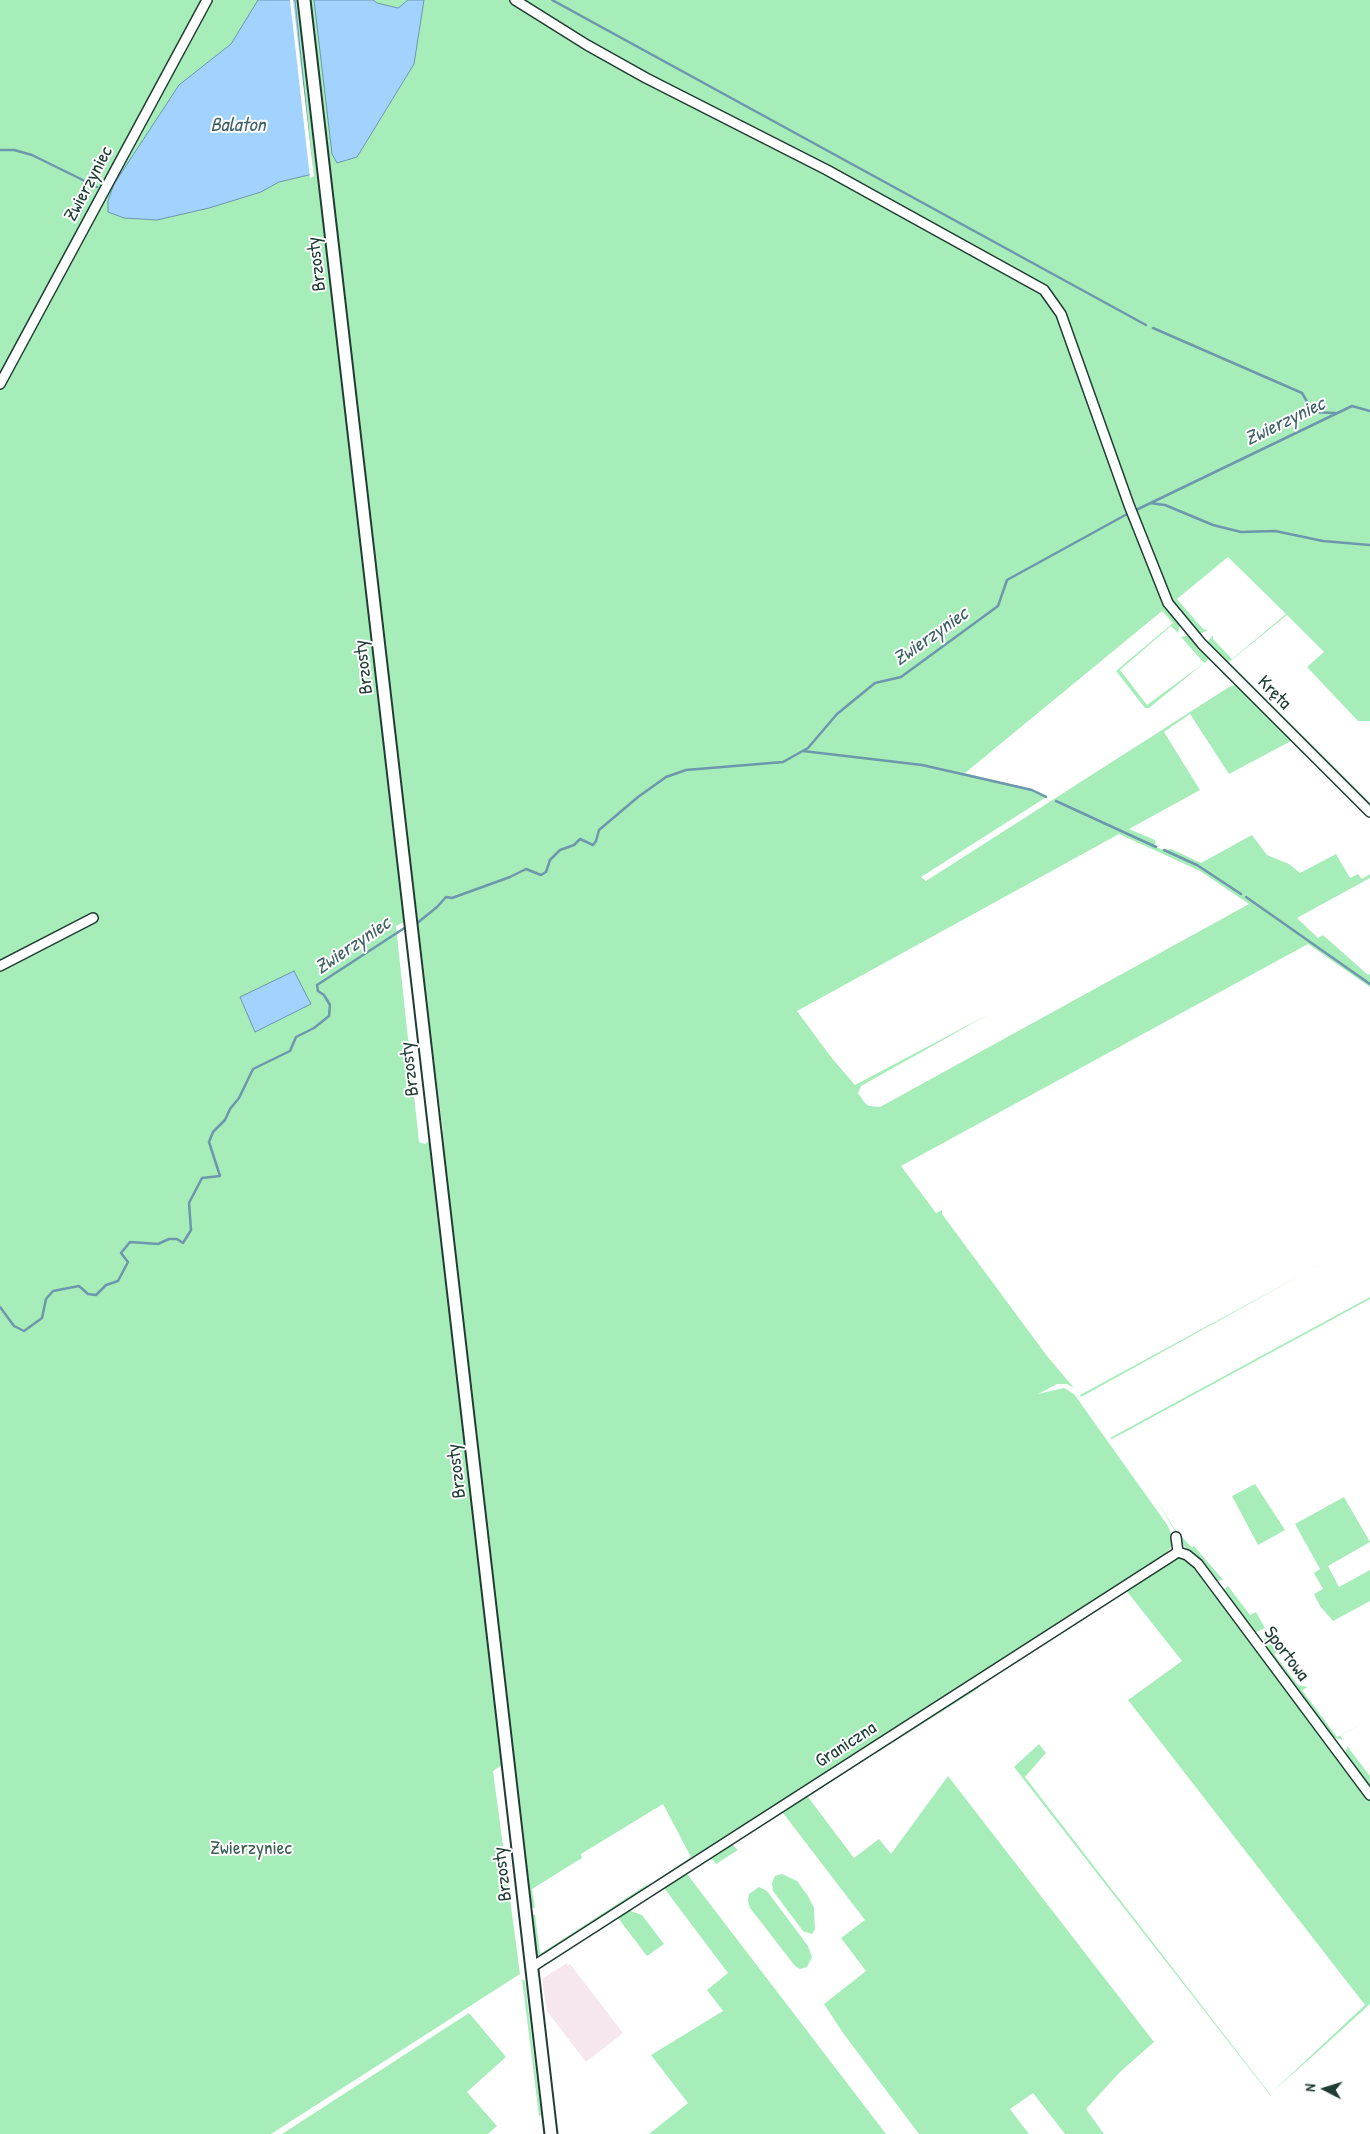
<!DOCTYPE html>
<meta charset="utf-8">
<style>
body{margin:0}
#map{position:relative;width:1370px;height:2134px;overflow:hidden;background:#fff;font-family:"Patrick Hand",sans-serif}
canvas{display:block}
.north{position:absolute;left:1300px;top:2064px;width:50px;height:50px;-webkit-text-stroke:4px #fff;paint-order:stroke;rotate:275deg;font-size:14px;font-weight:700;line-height:20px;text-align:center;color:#1f3d34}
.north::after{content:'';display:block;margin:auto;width:18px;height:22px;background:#1f3d34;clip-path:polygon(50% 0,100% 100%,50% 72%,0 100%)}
</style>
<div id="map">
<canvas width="1370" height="2134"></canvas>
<div class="north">N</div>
</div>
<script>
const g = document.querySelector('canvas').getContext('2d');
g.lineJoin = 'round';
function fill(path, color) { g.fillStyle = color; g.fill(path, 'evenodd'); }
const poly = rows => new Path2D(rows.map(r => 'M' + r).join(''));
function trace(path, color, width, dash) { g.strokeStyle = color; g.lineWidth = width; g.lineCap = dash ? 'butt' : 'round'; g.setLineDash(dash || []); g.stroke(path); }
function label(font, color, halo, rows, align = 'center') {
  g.font = font + ' "Patrick Hand",sans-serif'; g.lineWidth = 4; g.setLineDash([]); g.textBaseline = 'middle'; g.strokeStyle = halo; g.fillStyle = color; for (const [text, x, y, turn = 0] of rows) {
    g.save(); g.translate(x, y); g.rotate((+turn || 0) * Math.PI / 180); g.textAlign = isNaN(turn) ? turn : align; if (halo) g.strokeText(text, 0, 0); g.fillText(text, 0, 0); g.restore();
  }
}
const built = poly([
 [567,1963,568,1966,570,1964,623,2033,586,2062,547,2011,542,1979]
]);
const green = poly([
 [0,0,1370,0,1370,544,1322,540,1370,546,1370,721,1358,721,1307,667,1324,652,1287,615,1229,662,1370,803,1370,808,1206,644,1213,635,1213,639,1232,659,1286,614,1228,557,1177,599,1203,629,1208,630,1198,635,1171,603,1134,506,1126,510,1160,595,1180,625,1178,633,1171,626,1120,670,1147,705,1204,663,1181,637,1189,635,1229,676,1228,679,1209,659,1149,708,1145,708,1116,671,1173,623,1162,611,965,773,1034,790,1048,796,921,877,926,881,1229,687,1237,684,1304,750,1302,753,1291,741,1229,774,1190,714,1164,732,1200,790,1129,829,1155,840,1156,847,1164,850,1171,849,1201,863,1252,835,1267,855,1289,864,1300,873,1336,854,1350,878,1358,874,1362,879,1370,874,1370,878,1297,918,1318,938,1323,935,1368,975,1370,974,1370,987,1308,944,901,1166,936,1213,942,1210,942,1214,1047,1356,1074,1388,1067,1384,1057,1384,1038,1394,1064,1388,1074,1394,1168,1526,1173,1539,1172,1546,1164,1555,658,1881,655,1881,691,1857,663,1804,581,1854,582,1858,532,1889,535,1908,531,1907,513,1758,493,1771,520,1974,271,2134,0,2134],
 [1119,834,1200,871,1249,904,880,1107,869,1106,865,1103,858,1093,861,1086,991,1013,855,1085,831,1057,797,1011],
 [415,917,443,1131,425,1144,419,1142,396,926],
 [1370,1237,1081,1397,1080,1395,1316,1267],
 [1370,1297,1370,1299,1112,1439,1110,1438],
 [1255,1484,1285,1530,1258,1545,1232,1496],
 [1344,1497,1370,1542,1328,1566,1339,1587,1370,1570,1370,1601,1333,1621,1320,1606,1314,1594,1323,1589,1314,1573,1320,1569,1295,1524],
 [1155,1498,1174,1528,1192,1548,1194,1546,1223,1580,1216,1581,1184,1546],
 [1174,1558,1180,1558,1193,1564,1370,1800,1370,2004,1314,2055,1270,2094,1270,2095,1014,1767,1039,1744,1046,1753,1025,1777,1270,2094,1365,2005,1128,1700,1182,1661,1125,1589],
 [1228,1586,1250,1615,1256,1612,1265,1628,1254,1633,1222,1591],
 [1269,1634,1278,1651,1274,1654,1298,1685,1308,1687,1302,1690,1337,1737,1370,1719,1340,1735,1343,1740,1332,1737,1264,1645,1264,1639],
 [976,1685,979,1688,875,1754,873,1751],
 [1347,1746,1370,1776,1370,1789,1345,1755],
 [865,1756,868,1758,808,1797,854,1858,879,1839,891,1854,948,1776,1154,2042,1120,2072,1086,2109,1104,2134,1065,2134,1033,2093,1010,2109,1029,2134,919,2134,843,2033,824,2004,866,1971,841,1938,865,1920,783,1813,768,1822,768,1819],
 [731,1843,738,1850,716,1864,711,1858,687,1874,886,2134,649,2134,688,2103,651,2055,723,2011,707,1990,728,1973,664,1888,655,1894,655,1892],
 [782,1874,797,1881,808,1896,814,1908,815,1929,812,1934,803,1931,773,1891,772,1883,775,1876],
 [648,1884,646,1890,544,1955,537,1955,535,1952,531,1919,532,1916,535,1914,540,1954],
 [759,1887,767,1891,808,1946,812,1957,807,1967,800,1969,795,1966,750,1908,748,1901,749,1894],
 [628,1910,642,1915,664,1944,647,1956,618,1918,569,1949],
 [522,1979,525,1981,541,2115,539,2116],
 [469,2013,506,2057,467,2092,497,2126,488,2134,282,2134]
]);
const water = poly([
 [258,0,295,0,313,174,279,182,261,192,209,208,157,220,124,218,108,212,108,201,114,184,179,85,231,44,258,0],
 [314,0,373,0,377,3,398,8,408,0,424,0,414,64,357,157,337,163,332,154,314,0],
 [294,971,311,1004,255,1032,240,997,294,971]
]);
const pier = poly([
 [290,0,293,0,314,176,310,178]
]);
const stream = poly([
 [552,0,1146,325],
 [0,150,14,150,32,155,97,187],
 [1153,328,1302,393,1313,412,1335,413],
 [1150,503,1165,505,1213,525,1241,532,1275,531,1323,541,1370,545],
 [1134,511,1352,406,1370,411],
 [803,751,922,765,1032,790,1046,797],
 [1056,801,1156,847],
 [1164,850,1197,865,1241,894],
 [1246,897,1370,984],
 [416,924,437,907,446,897,452,898,510,877,526,869,541,875,546,872,550,860,560,850,574,845,580,839,593,845,596,841,599,830,638,797,666,777,686,770,783,762,808,748,837,714,875,683,901,677,998,606,1007,580,1129,513],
 [0,1307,14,1326,24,1331,42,1318,46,1299,53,1291,79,1286,88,1294,96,1295,106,1285,118,1281,128,1262,121,1253,130,1242,158,1244,169,1239,177,1239,183,1243,191,1230,189,1203,202,1178,220,1176,209,1142,213,1132,225,1120,230,1109,239,1098,253,1069,290,1051,296,1037,314,1028,329,1016,330,1005,324,995,318,991,317,985,406,927]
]);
const minor = poly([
 [515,0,587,45,646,78,827,170,1044,290,1061,314,1129,505,1168,603,1202,644,1370,812],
 [0,384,207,0],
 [0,966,93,918],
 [1176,1537,1178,1552,1187,1555,1198,1564,1370,1795],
 [532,1967,1178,1552]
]);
const tertiary = poly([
 [304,0,551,2134]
]);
const streetNames = [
 ["Zwierzyniec",89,184,-62],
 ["Brzosty",317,264,-97],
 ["Brzosty",364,667,-97],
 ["Kręta",1274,693,45],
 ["Brzosty",410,1069,-97],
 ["Brzosty",457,1471,-97],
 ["Sportowa",1286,1654,53],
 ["Graniczna",846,1745,-33],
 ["Brzosty",503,1874,-97]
];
const parkNames = [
 ["Zwierzyniec",251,1849]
];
const waterNames = [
 ["Balaton",238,126],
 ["Zwierzyniec",1285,422,-26],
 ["Zwierzyniec",931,637,-35],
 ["Zwierzyniec",353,946,-34]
];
fill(built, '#f6e6ee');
fill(green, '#a7edb9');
fill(water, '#a1d3fe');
trace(water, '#6d97ad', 1);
fill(pier, '#fff');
trace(stream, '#6d97ad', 2.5);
trace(minor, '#1f3d34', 12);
trace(tertiary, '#1f3d34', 15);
trace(minor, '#fff', 9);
trace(tertiary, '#fff', 11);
label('19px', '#1f3d34', '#fff', streetNames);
label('19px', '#3a604f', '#fff', parkNames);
label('italic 20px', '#406266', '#fff', waterNames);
</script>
